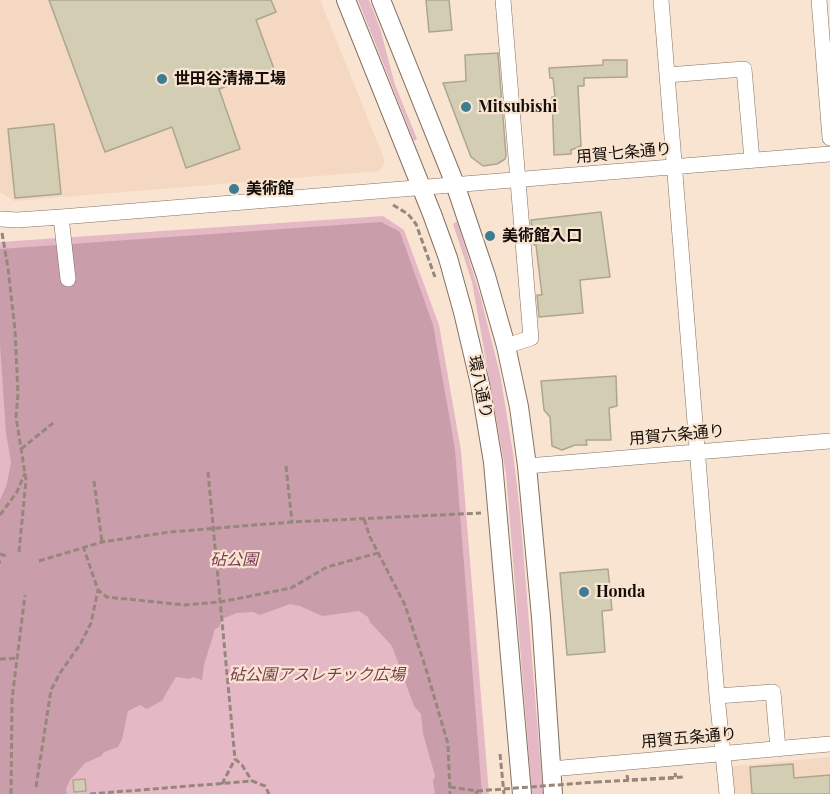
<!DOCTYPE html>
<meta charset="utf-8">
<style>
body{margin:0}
canvas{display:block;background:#f9e4d2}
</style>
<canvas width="830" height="794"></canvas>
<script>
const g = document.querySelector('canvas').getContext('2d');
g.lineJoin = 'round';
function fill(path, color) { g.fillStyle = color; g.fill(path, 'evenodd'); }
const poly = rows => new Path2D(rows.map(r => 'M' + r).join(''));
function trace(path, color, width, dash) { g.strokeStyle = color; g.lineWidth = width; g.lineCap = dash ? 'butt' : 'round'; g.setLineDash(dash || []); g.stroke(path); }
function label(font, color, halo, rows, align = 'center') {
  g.font = font + ' "Playfair Display","Noto Sans JP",serif'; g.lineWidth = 4.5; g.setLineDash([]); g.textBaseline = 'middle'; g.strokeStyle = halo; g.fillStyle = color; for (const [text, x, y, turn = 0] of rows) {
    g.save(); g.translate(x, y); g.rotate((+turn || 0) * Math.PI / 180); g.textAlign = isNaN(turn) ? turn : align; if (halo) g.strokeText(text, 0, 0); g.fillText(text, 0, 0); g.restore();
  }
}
const built = poly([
 [0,0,320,0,385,161,380,171,14,201,0,192],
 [830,757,830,794,731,794,728,770,734,766]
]);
const green = poly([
 [358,0,369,0,380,28,395,85,417,139,414,141],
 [383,216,404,230,439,325,461,451,489,794,0,794,0,242],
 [457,221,480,295,500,374,513,453,520,512,543,794,532,794,506,474,472,282,453,224]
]);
const forest = poly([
 [381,222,400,232,433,325,455,449,482,794,435,794,433,781,435,776,423,733,421,714,414,706,392,646,370,622,368,617,359,611,322,616,300,606,290,604,260,615,253,612,237,613,222,619,219,627,215,629,204,665,202,680,193,677,189,679,176,677,165,695,163,700,147,709,140,705,128,711,122,739,118,747,104,752,101,756,85,763,70,780,66,789,67,794,0,794,0,500,7,484,11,462,6,433,0,345,0,249]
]);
const building = poly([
 [49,0,271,0,276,12,256,20,274,69,219,89,240,149,186,168,172,127,105,152,49,0],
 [426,0,449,0,452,30,429,32,426,0],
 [498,53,506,156,505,159,497,164,483,166,471,157,443,83,466,81,465,55,498,53],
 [603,60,627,60,627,77,584,78,584,86,578,86,581,146,571,150,571,154,554,155,552,97,555,97,553,78,550,78,549,68,603,65,603,60],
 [54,124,61,194,15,198,8,129,54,124],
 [601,212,610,277,580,280,583,313,539,317,537,295,542,295,536,245,534,245,531,220,601,212],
 [616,376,617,406,609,408,611,440,586,440,587,445,575,445,562,450,552,446,550,417,544,410,541,381,616,376],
 [608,569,612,610,602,611,605,652,567,655,560,573,608,569],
 [793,764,794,778,830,775,830,794,752,794,750,767,793,764],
 [85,779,86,791,74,792,73,780,85,779]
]);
const path = poly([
 [393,205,408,214,416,224,435,277],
 [2,233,8,268,15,330,18,394,16,417,26,480,19,552],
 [21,449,53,423],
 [286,466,292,522],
 [208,472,235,759,242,765,252,781],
 [94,481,102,542],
 [0,515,17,492,25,473],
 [364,519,370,537,405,605,426,669,448,744,450,794],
 [83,546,98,590,107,597,185,605,220,602,291,588,327,567,378,553],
 [0,554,6,556],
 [39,561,102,542,170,532,292,522,481,513],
 [0,562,1,562],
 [0,659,18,658],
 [500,754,504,794],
 [627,775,628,780,684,777],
 [596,782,676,778,675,773],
 [222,784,235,759],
 [36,787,51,690,60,673,81,643,91,623,98,590],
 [450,787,477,791,476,794],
 [11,794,12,699,25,595],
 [90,794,252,781,265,786,269,794]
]);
const minor = poly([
 [503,0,531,338,506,346],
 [661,0,717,696,727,794],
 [819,0,830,138],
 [667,75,744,69,752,160],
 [61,217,68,279],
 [0,219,17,220,61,217,830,154],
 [527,466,830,441],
 [717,696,773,692,778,749],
 [551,769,830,744]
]);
const major = poly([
 [346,0,432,214,448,258,463,312,480,384,493,462,522,794],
 [381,0,455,184,486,276,506,346,519,407,527,466,541,617,553,794]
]);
const pathBridge = poly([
 [477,791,596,782]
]);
const markers = [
 [162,79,6,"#3e7c92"],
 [466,107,6,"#3e7c92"],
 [234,189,6,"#3e7c92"],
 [490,236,6,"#3e7c92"],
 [584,592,6,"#3e7c92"]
];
const poiNames = [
 ["世田谷清掃工場",174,79],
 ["Mitsubishi",478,107],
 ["美術館",246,189],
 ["美術館入口",502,236],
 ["Honda",596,592]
];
const streetNames = [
 ["用賀七条通り",624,153,-5],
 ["環八通り",480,387,78],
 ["用賀六条通り",677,435,-5],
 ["用賀五条通り",689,738,-5]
];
const parkNames = [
 ["砧公園",234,560],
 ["砧公園アスレチック広場",317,675]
];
fill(built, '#f4d8c1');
fill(green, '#e5b8c6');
fill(forest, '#ca9dab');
fill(building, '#d3cdb4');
trace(building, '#aca68f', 1.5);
trace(minor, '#847161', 16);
trace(major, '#847161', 20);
trace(path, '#96877a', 3, [6, 3]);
trace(minor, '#fff', 15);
trace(major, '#fff', 18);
trace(pathBridge, '#96877a', 3, [6, 3]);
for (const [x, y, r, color] of markers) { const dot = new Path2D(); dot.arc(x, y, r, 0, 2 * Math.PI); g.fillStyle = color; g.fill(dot); trace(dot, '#f9e4d2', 2); }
label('bold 16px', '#140d07', '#f9e4d2', poiNames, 'left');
label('16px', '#140d07', '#f9e4d2', streetNames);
label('italic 16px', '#773c52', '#f9e4d2', parkNames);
</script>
